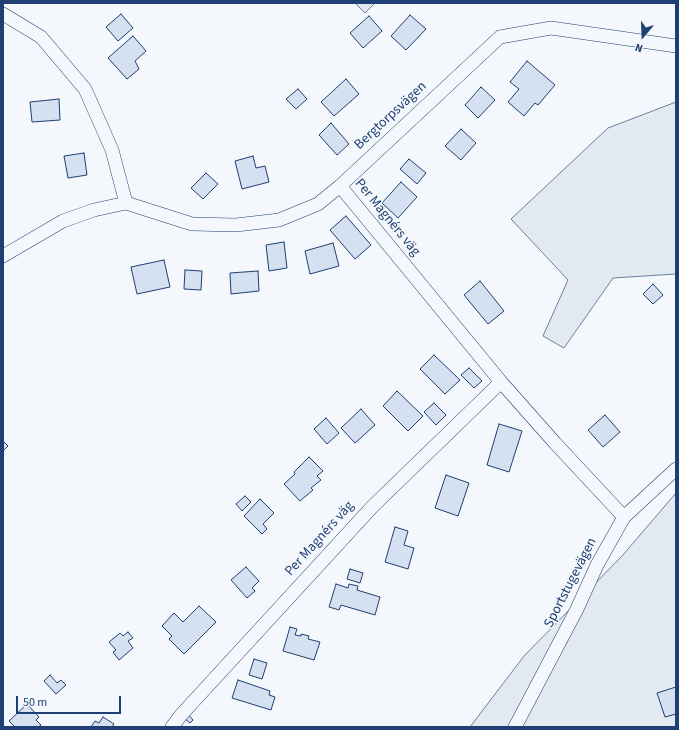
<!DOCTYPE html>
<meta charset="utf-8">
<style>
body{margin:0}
#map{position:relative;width:679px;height:730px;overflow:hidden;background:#f4f7fb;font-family:"Source Sans 3",sans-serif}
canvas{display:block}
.frame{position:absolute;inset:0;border:4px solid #1d3f73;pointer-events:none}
.north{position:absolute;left:623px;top:16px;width:40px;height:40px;-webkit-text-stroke:3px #f4f7fb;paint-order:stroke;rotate:199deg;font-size:11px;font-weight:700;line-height:16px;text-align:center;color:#1d3f73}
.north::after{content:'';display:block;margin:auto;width:14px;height:18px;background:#1d3f73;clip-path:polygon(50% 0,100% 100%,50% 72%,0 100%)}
.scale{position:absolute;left:16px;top:696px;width:105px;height:18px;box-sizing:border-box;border:2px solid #1d3f73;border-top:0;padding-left:5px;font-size:12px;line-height:14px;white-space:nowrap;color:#1d3f73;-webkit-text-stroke:3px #f4f7fb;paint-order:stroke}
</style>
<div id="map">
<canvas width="679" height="730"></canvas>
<div class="frame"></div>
<div class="north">N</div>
<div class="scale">50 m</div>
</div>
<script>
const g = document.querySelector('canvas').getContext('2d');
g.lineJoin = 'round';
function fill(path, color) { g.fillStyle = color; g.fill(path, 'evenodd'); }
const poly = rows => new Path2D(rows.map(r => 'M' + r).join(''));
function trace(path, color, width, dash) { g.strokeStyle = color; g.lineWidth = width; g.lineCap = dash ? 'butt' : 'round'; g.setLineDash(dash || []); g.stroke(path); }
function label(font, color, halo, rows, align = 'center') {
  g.font = font + ' "Source Sans 3",sans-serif'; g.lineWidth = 3; g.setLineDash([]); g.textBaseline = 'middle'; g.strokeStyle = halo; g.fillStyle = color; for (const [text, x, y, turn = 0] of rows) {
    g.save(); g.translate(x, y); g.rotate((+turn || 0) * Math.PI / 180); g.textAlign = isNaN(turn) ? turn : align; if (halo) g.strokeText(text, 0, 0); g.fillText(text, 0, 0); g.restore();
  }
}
const green = poly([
 [355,3,375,3,365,13,355,3],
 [676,102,676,274,613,278,564,348,543,336,568,280,511,219,608,128,676,102],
 [676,493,676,727,470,727,524,656,622,556,676,493]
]);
const building = poly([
 [121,14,133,28,118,41,106,27,121,14],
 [410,15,426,29,406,50,391,36,410,15],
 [369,16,382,31,363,48,350,33,369,16],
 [133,36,146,51,135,61,139,69,127,79,108,58,133,36],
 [527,61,555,85,538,105,535,103,524,116,508,102,519,89,510,82,527,61],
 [346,79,359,94,334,116,321,102,346,79],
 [481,87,495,100,478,118,465,105,481,87],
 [298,89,307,99,296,109,286,99,298,89],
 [59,99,60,120,32,122,30,102,59,99],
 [331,123,349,144,337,155,319,135,331,123],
 [461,129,476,143,461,160,445,146,461,129],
 [84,153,87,175,68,178,64,156,84,153],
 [253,156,256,168,265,166,269,182,242,189,235,161,253,156],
 [409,159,426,173,417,184,400,169,409,159],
 [206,173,218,184,203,199,191,188,206,173],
 [401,182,417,197,398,218,382,203,401,182],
 [346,216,371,245,355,259,330,230,346,216],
 [284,242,287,268,269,271,266,245,284,242],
 [333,243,339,266,310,274,305,251,333,243],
 [164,260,170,287,137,294,131,267,164,260],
 [185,270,202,271,201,290,184,289,185,270],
 [258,271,259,291,231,294,230,273,258,271],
 [480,281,504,311,488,324,464,295,480,281],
 [653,284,663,295,653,304,643,294,653,284],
 [434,355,460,380,445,394,420,369,434,355],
 [469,368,482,381,474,388,461,375,469,368],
 [397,391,423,416,408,431,383,406,397,391],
 [434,403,446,415,436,425,424,412,434,403],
 [361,409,375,425,355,443,341,428,361,409],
 [605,415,620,432,603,447,588,430,605,415],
 [326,418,339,433,327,444,314,429,326,418],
 [499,424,522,431,509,472,487,465,499,424],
 [3,441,8,446,3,451,3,441],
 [309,457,323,471,317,476,321,480,311,488,313,490,300,501,284,484,295,474,294,472,309,457],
 [446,475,469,483,458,516,435,508,446,475],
 [245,496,251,502,242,511,236,504,245,496],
 [260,499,274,513,263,524,267,529,262,534,244,516,260,499],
 [395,527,408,531,404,545,414,548,408,569,385,562,395,527],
 [246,567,259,581,252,588,255,591,247,598,231,580,246,567],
 [350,569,363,573,360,583,347,579,350,569],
 [336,584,348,588,349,584,358,586,357,590,380,597,375,615,341,605,339,610,329,607,336,584],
 [199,606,216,622,184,654,169,639,172,636,162,626,174,613,183,622,199,606],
 [290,627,297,629,295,635,301,636,301,634,309,636,308,639,320,642,314,660,283,651,290,627],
 [128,632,133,638,128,641,133,648,119,660,113,652,116,650,109,642,120,633,123,636,128,632],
 [254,659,267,663,262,679,249,675,254,659],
 [50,675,57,683,61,680,66,685,56,694,44,681,50,675],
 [238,680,270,691,269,695,275,697,271,710,232,698,238,680],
 [676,687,676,714,665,717,657,693,676,687],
 [27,704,39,717,36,720,41,725,38,727,15,727,9,721,27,704],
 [187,713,193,720,190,723,183,717,187,713],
 [103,717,114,724,112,727,91,727,95,721,99,723,103,717]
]);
const street = poly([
 [3,14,41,37,85,89,112,150,126,203],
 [340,186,501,382,555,443,624,517],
 [126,203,192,224,236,225,279,220,318,204,340,186,500,37,551,28,676,46],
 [3,256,63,221,94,210,126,203],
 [172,727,181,715,373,506,501,382],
 [515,727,577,609,597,565,624,517,676,469]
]);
const streetNames = [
 ["Bergtorpsvägen",391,116,-43],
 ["Per Magnérs väg",387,218,51],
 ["Per Magnérs väg",320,539,-48],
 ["Sportstugevägen",571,583,-63]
];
fill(green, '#e3e9f0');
trace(green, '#687fa3', 1);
fill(building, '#d5e0f0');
trace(building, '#1d3f73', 1);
trace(street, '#1d3f73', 14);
trace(street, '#f4f7fb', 13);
label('14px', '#1d3f73', '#f4f7fb', streetNames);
</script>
